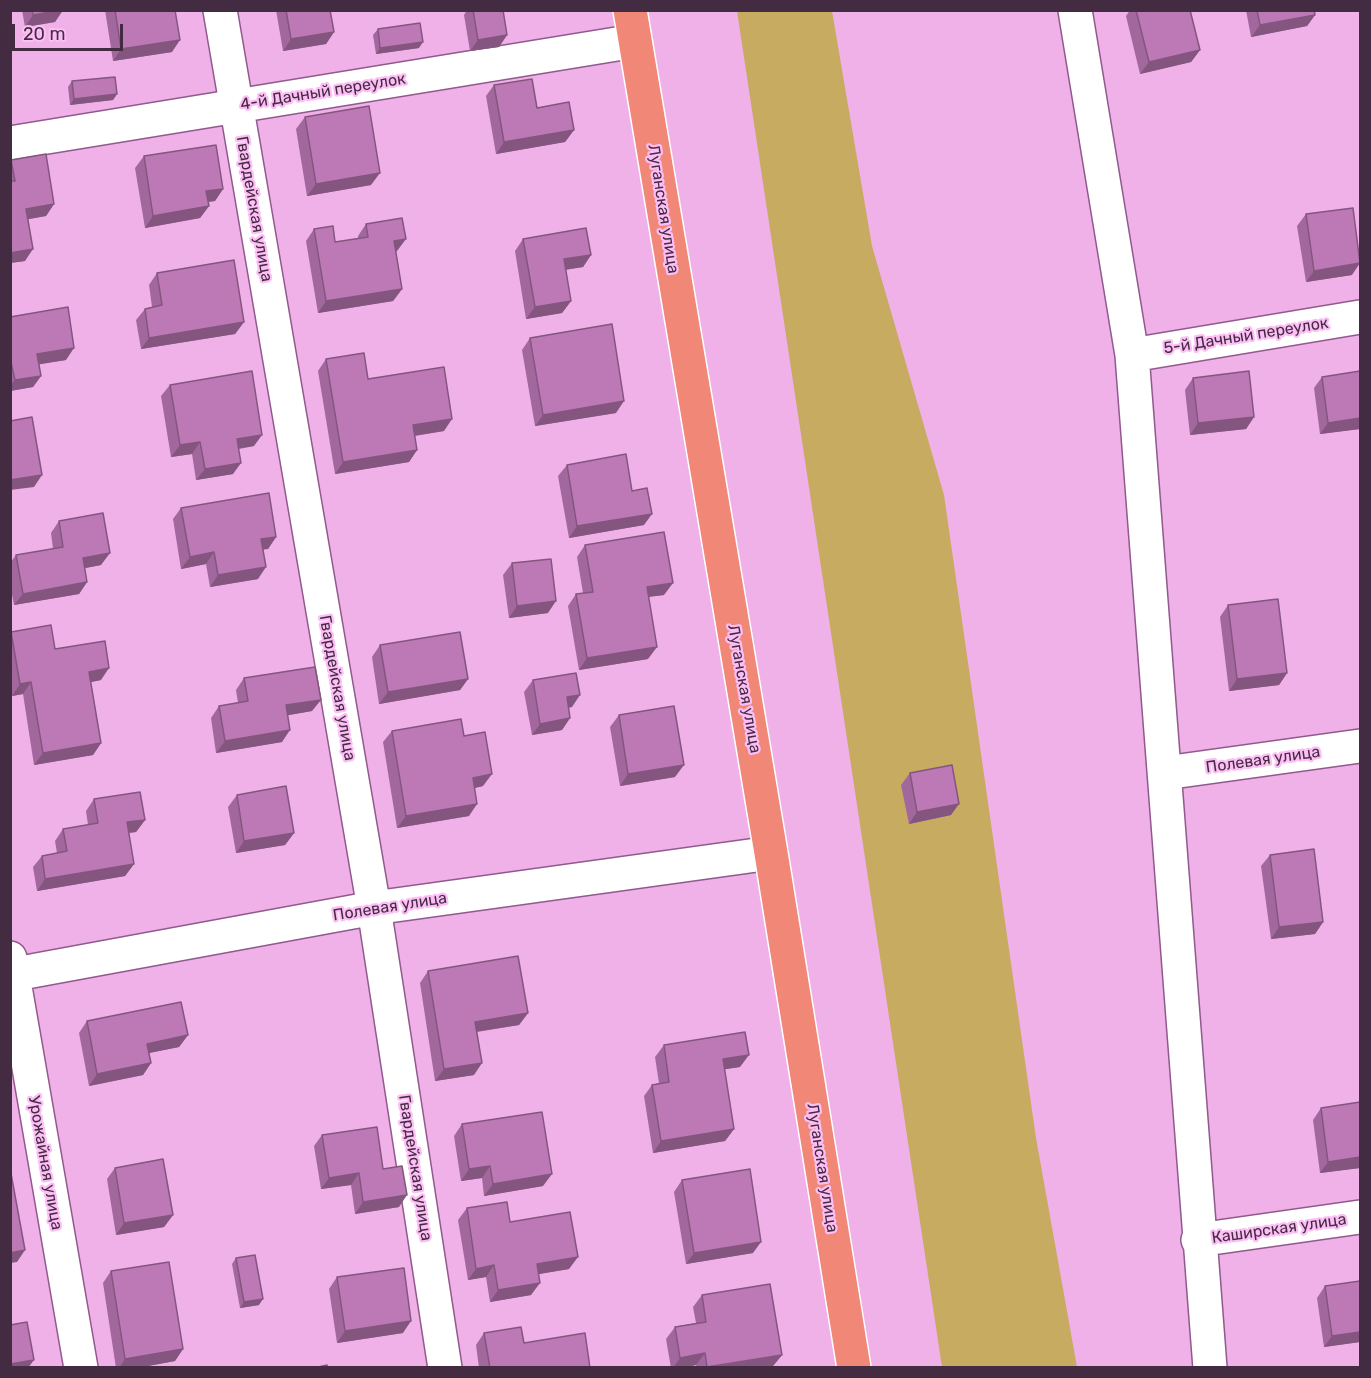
<!DOCTYPE html>
<meta charset="utf-8">
<style>
body{margin:0}
#map{position:relative;width:1371px;height:1378px;overflow:hidden;background:#efb1e8;font-family:Rubik,sans-serif}
canvas{display:block}
.frame{position:absolute;inset:0;border:12px solid #432b41;pointer-events:none}
.scale{position:absolute;left:12px;top:24px;width:111px;height:27px;box-sizing:border-box;border:3px solid #432b41;border-top:0;padding-left:8px;font-size:18px;line-height:21px;white-space:nowrap;color:#432b41;-webkit-text-stroke:4px #fcbef5;paint-order:stroke}
</style>
<div id="map">
<canvas width="1371" height="1378"></canvas>
<div class="frame"></div>
<div class="scale">20 m</div>
</div>
<script>
const g = document.querySelector('canvas').getContext('2d');
g.lineJoin = 'round';
function fill(path, color) { g.fillStyle = color; g.fill(path, 'evenodd'); }
const poly = rows => new Path2D(rows.map(r => 'M' + r).join(''));
function trace(path, color, width, dash) { g.strokeStyle = color; g.lineWidth = width; g.lineCap = dash ? 'butt' : 'round'; g.setLineDash(dash || []); g.stroke(path); }
function label(font, color, halo, rows, align = 'center') {
  g.font = font + ' Rubik,sans-serif'; g.lineWidth = 4.5; g.setLineDash([]); g.textBaseline = 'middle'; g.strokeStyle = halo; g.fillStyle = color; for (const [text, x, y, turn = 0] of rows) {
    g.save(); g.translate(x, y); g.rotate((+turn || 0) * Math.PI / 180); g.textAlign = isNaN(turn) ? turn : align; if (halo) g.strokeText(text, 0, 0); g.fillText(text, 0, 0); g.restore();
  }
}
const green = poly([
 [737,11,832,11,872,246,944,495,1036,1138,1077,1367,942,1367]
]);
const minor = poly([
 [220,10,374,908,445,1368],
 [1075,10,1132,355,1210,1368],
 [10,143,635,41],
 [1132,355,1360,317],
 [1165,773,1360,746],
 [10,958,81,1368],
 [10,975,374,908,771,853],
 [1198,1240,1360,1217]
]);
const highway = poly([
 [630,10,771,853,854,1368]
]);
const wall = poly([
 [22,10,63,10,55,22,25,27],
 [105,10,175,10,172,52,113,61],
 [276,10,330,10,334,32,326,44,283,51],
 [467,10,503,10,507,35,499,47,470,51,464,15],
 [1130,10,1190,10,1200,50,1191,62,1140,74,1126,16],
 [1246,10,1314,10,1315,15,1307,26,1251,37],
 [378,29,419,48,376,54,373,35],
 [72,81,117,94,113,100,70,105,68,87],
 [494,85,537,108,574,130,565,142,496,154,486,96],
 [305,117,371,185,307,196,296,129],
 [144,156,223,189,215,201,208,202,209,206,200,218,145,228,135,168],
 [11,160,54,204,46,216,28,219,25,261,10,263,10,161],
 [1306,214,1352,275,1306,282,1297,226],
 [366,224,397,251,396,251,402,289,393,301,318,313,306,241,314,229,335,242,358,239,358,236],
 [523,239,591,255,583,267,565,270,571,301,562,313,526,319,515,251],
 [157,273,244,322,235,334,141,349,136,320,145,309,152,307,149,285],
 [10,317,66,360,39,364,41,376,33,387,10,391],
 [530,338,616,413,535,426,522,350],
 [326,359,368,379,444,431,415,436,417,450,409,462,335,474,318,371],
 [1360,371,1360,429,1320,434,1314,388,1322,377],
 [1193,378,1254,417,1246,429,1190,435,1185,390],
 [170,385,254,446,239,449,233,474,196,480,192,454,171,457,161,396],
 [567,465,632,491,644,525,569,538,558,476],
 [181,508,276,537,268,549,263,549,258,579,210,587,206,564,181,569,173,519],
 [59,521,101,565,85,568,87,582,79,594,14,605,10,584,10,563,16,555,53,549,51,533],
 [585,545,664,595,648,597,648,659,579,670,568,606,576,594,583,593,577,557],
 [512,563,548,613,509,618,503,575],
 [1228,605,1287,673,1279,685,1229,691,1220,617],
 [11,632,55,649,101,680,91,682,101,743,93,755,34,765,23,694,12,696,10,690],
 [380,645,468,679,460,690,379,704,372,657],
 [244,678,312,711,288,715,282,742,216,753,211,718,219,706,238,703,236,690],
 [533,680,572,707,568,708,570,718,562,730,532,735,524,692],
 [619,715,675,777,620,786,610,727],
 [392,731,464,736,483,786,475,788,469,816,397,828,383,742],
 [910,773,951,815,909,824,901,785],
 [237,795,294,833,285,845,236,853,228,807],
 [94,799,145,820,136,832,128,833,134,864,125,876,37,891,33,867,42,856,57,853,55,841,63,829,88,825,86,811],
 [1270,855,1323,922,1315,934,1271,939,1261,866],
 [428,971,528,1013,519,1025,477,1032,474,1075,435,1081,420,983],
 [87,1021,188,1035,179,1047,149,1053,151,1063,143,1075,89,1086,79,1033],
 [664,1045,740,1067,724,1069,734,1129,725,1141,653,1153,644,1096,652,1085,659,1083,655,1057],
 [1360,1102,1360,1168,1320,1173,1313,1120,1321,1108],
 [462,1124,543,1186,484,1196,482,1178,461,1181,454,1136],
 [322,1135,399,1207,355,1214,351,1185,321,1189,314,1146],
 [115,1168,173,1215,164,1227,116,1235,107,1179],
 [682,1180,753,1253,686,1264,674,1192],
 [467,1208,510,1222,569,1269,538,1274,531,1295,490,1302,486,1277,468,1280,458,1220],
 [236,1258,259,1305,240,1308,232,1264],
 [111,1271,183,1349,175,1361,137,1368,116,1368,103,1283],
 [337,1277,403,1333,337,1343,329,1289],
 [1360,1281,1360,1342,1324,1347,1317,1298,1325,1286],
 [702,1295,782,1355,773,1366,767,1368,697,1368,696,1365,682,1368,671,1368,666,1339,675,1327,696,1323,693,1307],
 [484,1333,524,1343,590,1368,479,1368,476,1345]
]);
const shadedWall = poly([
 [63,10,55,22,25,27,33,15],
 [1315,15,1307,26,1251,37,1260,25],
 [334,32,326,44,283,51,291,39],
 [507,35,499,47,470,51,478,40],
 [180,40,172,52,113,61,121,49],
 [423,42,419,48,376,54,380,48],
 [1200,50,1191,62,1140,74,1149,62],
 [117,94,113,100,70,105,74,99],
 [574,130,565,142,496,154,504,142],
 [380,173,371,185,307,196,316,184],
 [223,189,215,201,198,203,206,191],
 [54,204,46,216,18,221,26,209],
 [209,206,200,218,145,228,153,216],
 [406,239,397,251,386,253,394,241],
 [33,249,25,261,10,263,10,253],
 [591,255,583,267,555,271,564,259],
 [1360,263,1352,275,1306,282,1314,271],
 [402,289,393,301,318,313,326,301],
 [571,301,562,313,526,319,535,307],
 [244,322,235,334,141,349,149,338],
 [74,348,66,360,29,366,37,354],
 [41,376,33,387,10,391,10,386,15,380],
 [624,401,616,413,535,426,543,415],
 [1254,417,1246,429,1190,435,1198,423],
 [1360,418,1360,429,1320,434,1328,423],
 [452,419,444,431,405,437,413,425],
 [262,435,254,446,229,450,237,439],
 [200,442,192,454,171,457,180,445],
 [417,450,409,462,335,474,343,462],
 [241,463,233,474,196,480,205,469],
 [42,475,34,487,10,490,10,480],
 [652,514,644,525,569,538,577,526],
 [276,537,268,549,253,551,261,539],
 [214,552,206,564,181,569,190,557],
 [110,553,101,565,75,570,83,558],
 [266,567,258,579,210,587,218,575],
 [87,582,79,594,14,605,23,594],
 [673,583,664,595,638,598,647,587],
 [556,601,548,613,509,618,517,606],
 [657,647,648,659,579,670,587,658],
 [109,668,101,680,81,684,89,672],
 [1287,673,1279,685,1229,691,1237,679],
 [468,679,460,690,379,704,388,692],
 [31,682,23,694,12,696,20,684],
 [580,695,572,707,558,709,567,697],
 [321,700,312,711,278,717,286,705],
 [570,718,562,730,532,735,540,724],
 [290,730,282,742,216,753,225,741],
 [101,743,93,755,34,765,43,753],
 [684,765,675,777,620,786,628,774],
 [492,774,483,786,465,790,473,778],
 [477,804,469,816,397,828,406,816],
 [959,804,951,815,909,824,917,812],
 [145,820,136,832,118,834,127,822],
 [294,833,285,845,236,853,244,841],
 [134,864,125,876,37,891,45,879],
 [1323,922,1315,934,1271,939,1279,927],
 [528,1013,519,1025,467,1033,475,1022],
 [188,1035,179,1047,139,1055,147,1044],
 [749,1055,740,1067,714,1071,723,1059],
 [151,1063,143,1075,89,1086,97,1074],
 [482,1063,474,1075,435,1081,444,1069],
 [734,1129,725,1141,653,1153,661,1141],
 [1360,1157,1360,1168,1320,1173,1328,1162],
 [490,1166,482,1178,461,1181,469,1169],
 [359,1173,351,1185,321,1189,329,1178],
 [552,1174,543,1186,484,1196,493,1184],
 [407,1195,399,1207,355,1214,363,1202],
 [173,1215,164,1227,116,1235,124,1223],
 [761,1242,753,1253,686,1264,694,1253],
 [25,1250,17,1262,10,1263,10,1253],
 [578,1257,569,1269,528,1276,537,1264],
 [494,1265,486,1277,468,1280,476,1269],
 [540,1283,531,1295,490,1302,498,1290],
 [263,1299,259,1305,240,1308,244,1302],
 [411,1321,403,1333,337,1343,345,1331],
 [1360,1332,1360,1342,1324,1347,1332,1336],
 [183,1349,175,1361,137,1368,119,1368,125,1359],
 [705,1353,696,1365,682,1368,673,1368,680,1358],
 [782,1355,773,1366,767,1368,706,1368],
 [34,1360,28,1368,10,1368,10,1364]
]);
const building = poly([
 [32,10,61,10,33,15,32,10],
 [115,10,175,10,180,40,121,49,115,10],
 [286,10,330,10,334,32,291,39,286,10],
 [473,10,503,10,507,35,478,40,473,10],
 [1136,10,1190,10,1200,50,1149,62,1136,10],
 [1257,10,1314,10,1315,15,1260,25,1257,10],
 [420,23,423,42,380,48,378,29,420,23],
 [115,77,117,94,74,99,72,81,115,77],
 [532,79,537,108,569,102,574,130,504,142,494,85,532,79],
 [369,106,380,173,316,184,305,117,369,106],
 [216,145,223,189,206,191,209,206,153,216,144,156,216,145],
 [46,154,54,204,26,209,33,249,10,253,10,181,15,181,11,160,46,154],
 [1353,208,1360,263,1314,271,1306,214,1353,208],
 [402,218,406,239,394,241,402,289,326,301,314,229,333,226,335,242,368,237,366,224,402,218],
 [586,228,591,255,564,259,571,301,535,307,523,239,586,228],
 [234,260,244,322,149,338,145,309,162,305,157,273,234,260],
 [68,307,74,348,37,354,41,376,15,380,10,358,10,317,68,307],
 [612,324,624,401,543,415,530,338,612,324],
 [364,353,368,379,444,367,452,419,413,425,417,450,343,462,326,359,364,353],
 [252,371,262,435,237,439,241,463,205,469,200,442,180,445,170,385,252,371],
 [1249,371,1254,417,1198,423,1193,378,1249,371],
 [1360,371,1360,418,1328,423,1322,377,1360,371],
 [32,417,42,475,10,480,10,421,32,417],
 [626,454,632,491,647,488,652,514,577,526,567,465,626,454],
 [269,493,276,537,261,539,266,567,218,575,214,552,190,557,181,508,269,493],
 [103,513,110,553,83,558,87,582,23,594,16,555,63,547,59,521,103,513],
 [664,532,673,583,647,587,657,647,587,658,576,594,593,592,585,545,664,532],
 [551,559,556,601,517,606,512,563,551,559],
 [1278,599,1287,673,1237,679,1228,605,1278,599],
 [51,625,55,649,105,641,109,668,89,672,101,743,43,753,31,682,20,684,11,632,51,625],
 [460,632,468,679,388,692,380,645,460,632],
 [315,667,321,700,286,705,290,730,225,741,219,706,248,701,244,678,315,667],
 [576,673,580,695,567,697,570,718,540,724,533,680,576,673],
 [674,706,684,765,628,774,619,715,674,706],
 [461,719,464,736,485,732,492,774,473,778,477,804,406,816,392,731,461,719],
 [952,765,959,804,917,812,910,773,952,765],
 [286,786,294,833,244,841,237,795,286,786],
 [140,792,145,820,127,822,134,864,45,879,42,856,67,851,63,829,98,823,94,799,140,792],
 [1314,849,1323,922,1279,927,1270,855,1314,849],
 [518,956,528,1013,475,1022,482,1063,444,1069,428,971,518,956],
 [181,1002,188,1035,147,1044,151,1063,97,1074,87,1021,181,1002],
 [745,1032,749,1055,723,1059,734,1129,661,1141,652,1085,669,1082,664,1045,745,1032],
 [1360,1102,1360,1157,1328,1162,1321,1108,1360,1102],
 [542,1112,552,1174,493,1184,490,1166,469,1169,462,1124,542,1112],
 [377,1127,383,1169,402,1166,407,1195,363,1202,359,1173,329,1178,322,1135,377,1127],
 [163,1159,173,1215,124,1223,115,1168,163,1159],
 [10,1168,25,1250,10,1253,10,1168],
 [750,1169,761,1242,694,1253,682,1180,750,1169],
 [507,1202,510,1222,570,1212,578,1257,537,1264,540,1283,498,1290,494,1265,476,1269,467,1208,507,1202],
 [255,1255,263,1299,244,1302,236,1258,255,1255],
 [169,1262,183,1349,125,1359,111,1271,169,1262],
 [404,1268,411,1321,345,1331,337,1277,404,1268],
 [1360,1281,1360,1332,1332,1336,1325,1286,1360,1281],
 [770,1284,782,1355,707,1367,705,1353,680,1358,675,1327,706,1322,702,1295,770,1284],
 [27,1322,34,1360,10,1364,10,1325,27,1322],
 [521,1327,524,1343,585,1333,590,1368,490,1368,484,1333,521,1327],
 [327,1365,328,1368,314,1368,327,1365]
]);
const streetNames = [
 ["4-й Дачный переулок",323,92,-9],
 ["Гвардейская улица",254,209,80],
 ["Луганская улица",663,209,81],
 ["5-й Дачный переулок",1246,336,-9],
 ["Гвардейская улица",337,688,80],
 ["Луганская улица",744,689,80],
 ["Полевая улица",1263,760,-8],
 ["Полевая улица",390,907,-9],
 ["Урожайная улица",45,1163,80],
 ["Гвардейская улица",415,1168,81],
 ["Луганская улица",822,1168,81],
 ["Каширская улица",1279,1229,-8]
];
fill(green, '#c6ab61');
trace(minor, '#915a8c', 36);
trace(highway, '#fff', 36);
trace(minor, '#fff', 33);
trace(highway, '#f18877', 33);
fill(wall, '#a2689d');
fill(shadedWall, '#84557f');
fill(building, '#bc79b6');
trace(building, '#84557f', 1.5);
label('16px', '#432b41', '#fcbef5', streetNames);
</script>
